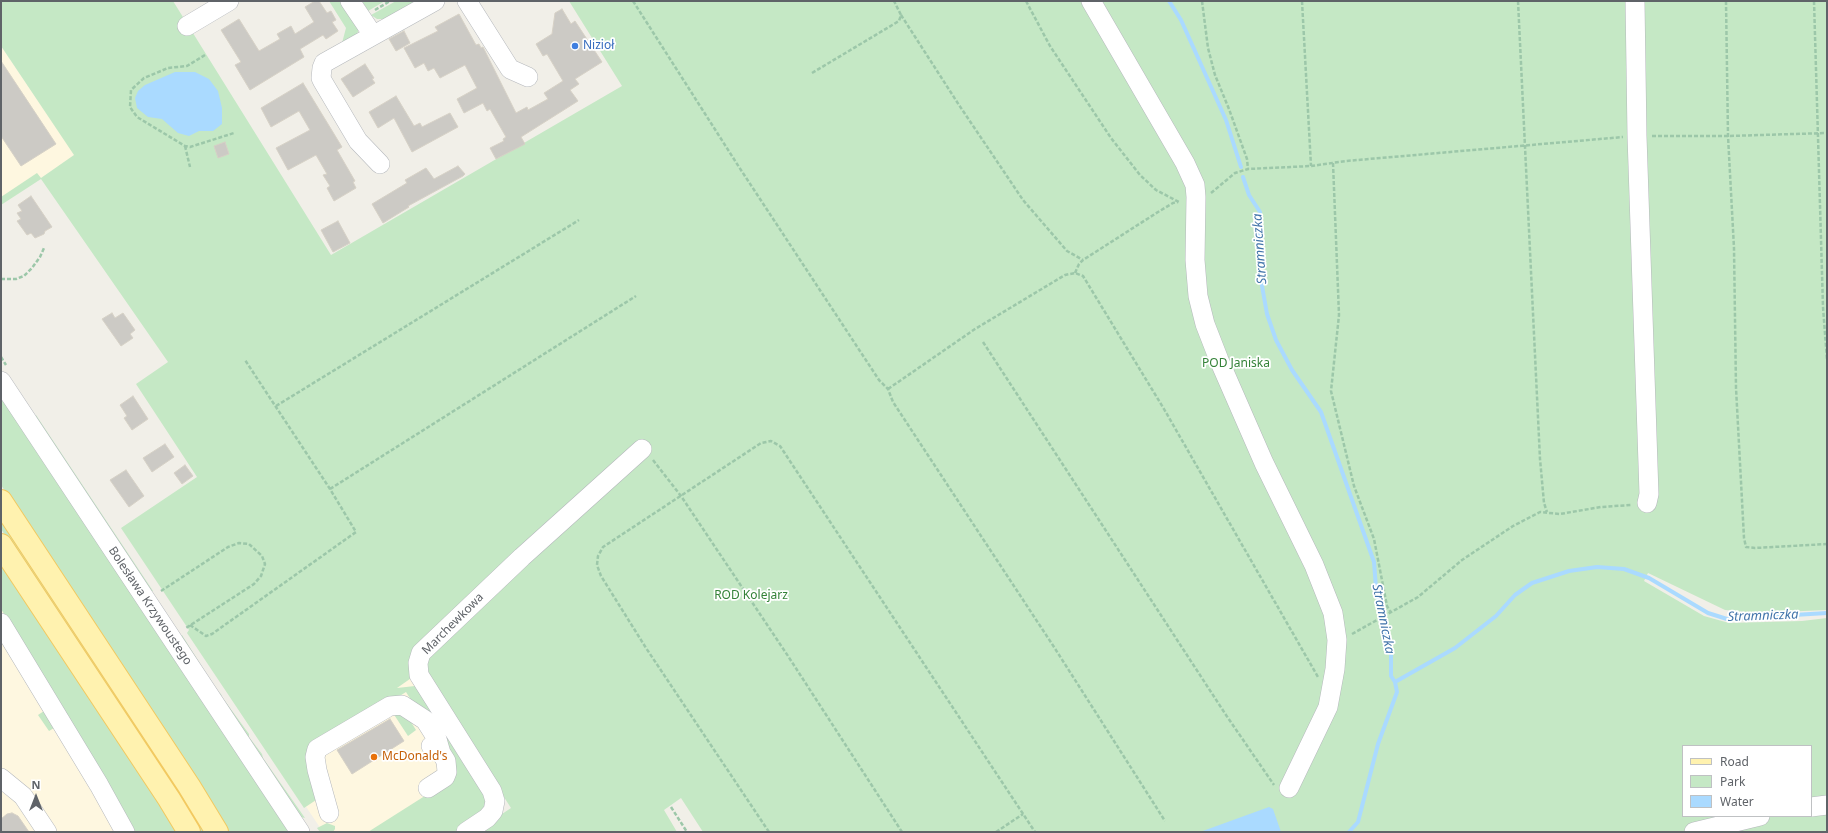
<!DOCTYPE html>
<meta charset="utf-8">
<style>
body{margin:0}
#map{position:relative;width:1828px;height:833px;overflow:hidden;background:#f1efe8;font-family:"Noto Sans",sans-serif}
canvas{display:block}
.frame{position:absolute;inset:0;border:2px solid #5f6368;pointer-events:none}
.legend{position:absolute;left:1682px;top:745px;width:130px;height:72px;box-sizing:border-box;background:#fff;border:1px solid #bfc1c3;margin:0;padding:5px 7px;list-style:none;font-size:12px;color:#5f6368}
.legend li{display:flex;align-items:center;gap:8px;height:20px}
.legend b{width:20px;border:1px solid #bfc1c3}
.north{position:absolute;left:16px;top:777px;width:40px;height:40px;-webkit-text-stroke:3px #fff;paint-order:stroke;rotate:0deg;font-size:11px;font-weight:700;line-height:16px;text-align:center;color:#5f6368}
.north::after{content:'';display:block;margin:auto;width:14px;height:18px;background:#5f6368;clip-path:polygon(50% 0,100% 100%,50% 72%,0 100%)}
</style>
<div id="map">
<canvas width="1828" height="833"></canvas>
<div class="frame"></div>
<ul class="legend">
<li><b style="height:5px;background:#fff2af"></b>Road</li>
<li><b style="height:11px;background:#c5e8c5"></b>Park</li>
<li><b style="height:11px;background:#aadaff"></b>Water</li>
</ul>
<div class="north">N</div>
</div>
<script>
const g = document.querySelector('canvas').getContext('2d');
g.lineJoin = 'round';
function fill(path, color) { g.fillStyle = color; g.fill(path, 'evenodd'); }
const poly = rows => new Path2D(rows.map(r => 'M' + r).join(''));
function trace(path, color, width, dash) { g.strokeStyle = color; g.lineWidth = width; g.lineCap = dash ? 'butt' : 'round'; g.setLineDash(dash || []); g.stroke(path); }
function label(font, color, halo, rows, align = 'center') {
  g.font = font + ' "Noto Sans",sans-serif'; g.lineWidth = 3.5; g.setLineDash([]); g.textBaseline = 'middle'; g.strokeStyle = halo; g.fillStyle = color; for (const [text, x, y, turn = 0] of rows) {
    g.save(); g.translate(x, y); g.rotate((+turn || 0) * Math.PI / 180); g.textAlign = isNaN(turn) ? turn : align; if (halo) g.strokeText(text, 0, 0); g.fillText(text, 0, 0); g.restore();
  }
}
const commercial = poly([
 [1,46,75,155,1,205],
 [1,594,160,832,1,832],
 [414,676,489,799,450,832,323,832,276,762]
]);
const green = poly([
 [1,1,173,1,331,255,622,86,569,1,1827,1,1827,610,1757,613,1725,610,1648,573,1644,581,1704,616,1729,623,1802,621,1827,618,1827,832,703,832,681,798,664,810,677,832,475,832,511,808,422,670,427,656,524,564,652,451,644,441,574,502,422,644,416,655,415,663,417,674,397,688,415,686,425,695,489,799,490,807,488,812,456,832,368,832,450,780,453,773,453,766,443,749,441,738,426,715,416,708,406,692,357,723,345,725,310,747,306,757,319,798,304,808,187,633,189,630,121,528,197,477,136,384,168,362,41,179,1,205,1,197,37,173,41,178,74,155,1,46],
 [1683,746,1811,746,1811,816,1683,816],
 [329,1,342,1,358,29,358,32,353,40,314,61,342,43,346,28],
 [362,1,385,1,368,11],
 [396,1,417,1,384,19,377,19,371,15],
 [1,392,292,832,227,832,196,780,1,485],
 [36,415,153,591,148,591,35,420],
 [1,516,207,832,198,832,107,689,1,529],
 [1,560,179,832,132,832,20,639,1,609],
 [182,635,218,692,221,694,222,697,249,734,249,737,262,754,263,758,305,818,301,817,180,639],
 [391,710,404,711,416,730,408,736],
 [44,711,54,728,49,731,38,715],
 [327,823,335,826,335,829,333,832,320,832,317,828]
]);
const water = poly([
 [175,72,195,72,209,79,218,91,222,108,222,124,213,131,199,131,189,136,178,133,162,119,148,117,137,108,135,98,138,91,145,85],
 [1269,807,1273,809,1281,832,1200,832]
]);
const stream = poly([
 [1169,1,1181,20,1226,120,1241,167],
 [1243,177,1249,195,1260,212,1259,269,1267,314,1276,340,1292,370,1321,412,1374,562,1376,588,1384,628,1391,648,1391,676,1395,682,1397,692,1378,744,1358,822,1349,832],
 [1395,682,1455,648,1496,616,1515,595,1532,583,1569,571,1597,567,1624,569,1649,578,1708,613,1727,619,1827,613]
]);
const building = poly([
 [315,1,319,1,327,13,331,11,336,20,332,22,338,31,326,39,323,35,300,49,304,57,250,90,235,65,241,62,221,30,239,19,259,51,280,39,277,34,291,26,295,34,314,22,305,7,315,1],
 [562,9,571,24,575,21,602,62,575,79,579,84,570,90,578,101,521,137,525,144,496,159,490,148,504,141,503,139,506,137,490,109,487,111,483,103,464,113,457,99,477,88,465,65,440,78,434,68,428,71,424,63,415,68,404,48,438,31,435,27,459,14,476,45,479,44,481,48,483,47,516,113,527,107,528,110,548,99,544,93,563,81,547,54,543,56,536,44,552,34,555,13,562,9],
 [404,31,410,43,396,51,389,39,404,31],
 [1,61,56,144,21,166,1,136,1,61],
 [365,64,374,78,372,79,375,83,353,97,341,79,365,64],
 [303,83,342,147,337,150,355,181,353,182,356,188,334,201,327,188,330,186,323,175,327,174,316,155,288,170,276,148,310,130,299,111,271,127,261,108,303,83],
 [396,96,414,126,420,123,422,127,450,113,458,127,412,152,394,118,378,128,369,112,396,96],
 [225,142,229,154,218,158,214,146,225,142],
 [458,166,465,174,463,176,408,206,409,207,383,223,372,204,407,183,405,180,426,168,434,179,458,166],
 [31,196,52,227,45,231,44,234,35,238,31,233,27,235,17,221,21,219,17,213,22,211,18,205,31,196],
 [338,221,350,243,333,252,321,230,338,221],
 [112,313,115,318,123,313,135,330,130,334,133,338,121,346,102,319,112,313],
 [133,396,148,419,132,430,124,418,127,416,120,405,133,396],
 [165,444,174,457,152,472,143,458,165,444],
 [185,465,193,476,182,484,174,473,185,465],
 [126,470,144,496,129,507,110,480,126,470],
 [390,719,404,741,352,774,337,750,390,719],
 [12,813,18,816,29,832,1,832,1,819,7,814,12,813]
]);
const path = poly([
 [633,1,739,167,879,380,888,389,893,402,1054,647,1165,821],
 [1026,1,1050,46,1111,138,1140,175,1156,190,1179,202],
 [1202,1,1208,48,1215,75,1229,109,1247,159,1248,169],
 [1302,1,1311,166],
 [1518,1,1540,459,1544,503,1547,512],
 [1726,1,1728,136,1734,248,1736,388,1744,538,1746,547,1755,548,1827,544],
 [1814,1,1823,307,1827,360],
 [375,10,390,1],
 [901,15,959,105,1023,200,1067,251,1083,260],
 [205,55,187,66,168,68,144,78,131,90,130,107,137,117,185,146,190,147,234,133],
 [812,73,899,21,901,15,894,1],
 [1652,136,1728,136,1827,133],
 [185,146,190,167],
 [1333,163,1339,315,1331,391,1354,486,1374,539,1387,606,1391,613],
 [1211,193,1235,173,1248,169,1311,166,1346,161,1623,137],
 [1075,273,1079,264,1083,260,1158,212,1173,203,1178,202],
 [1,279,16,279,24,276,32,268,40,257,44,248],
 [983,342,1226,715,1274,785],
 [1,357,6,365],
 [888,389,975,329,1065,275,1075,273,1083,276,1164,409,1318,677],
 [276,406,579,220],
 [653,460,681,496,788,656,902,832],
 [330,489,636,296],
 [161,591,228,547,239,543,249,544,262,556,265,564,261,576,254,584,186,628],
 [190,625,206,636,212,634,356,532,330,489,245,360],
 [1352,634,1418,597,1462,560,1513,526,1540,512,1560,514,1601,507,1631,505],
 [671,807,687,832],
 [769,832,646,648,601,576,597,565,598,556,603,547,761,443,771,441,780,446,1035,832],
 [996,832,1023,814]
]);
const minor = poly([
 [350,1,373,35],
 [467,1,510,69,528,77],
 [1091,1,1185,163,1195,185,1196,197,1195,260,1198,296,1205,324,1219,360,1264,463,1314,565,1333,613,1337,640,1335,669,1328,707,1289,788],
 [1635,1,1637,136,1649,494,1647,503],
 [187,26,229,1],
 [380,164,358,141,323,82,321,78,322,68,324,63,435,1],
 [1,381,300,832],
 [1,623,99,785,125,832],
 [1,778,23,796,47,832],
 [428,788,445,777,447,772,446,761,441,753,431,746],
 [1811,807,1827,805],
 [329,813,317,770,315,757,317,749,390,706,402,705,425,720,437,739,441,753],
 [466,832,487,818,493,811,495,801,492,791,419,675,418,663,421,653,522,557,642,449],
 [1694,832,1760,816]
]);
const major = poly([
 [1,501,189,786,217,832],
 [1,545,169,799,189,832]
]);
const markers = [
 [575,46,4,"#3f7fe0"],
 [374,757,4,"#e8710a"]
];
const shopNames = [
 ["Nizioł",583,46]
];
const parkNames = [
 ["POD Janiska",1236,364],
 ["ROD Kolejarz",751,596]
];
const streetNames = [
 ["Bolesława Krzywoustego",150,606,56],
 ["Marchewkowa",453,624,-45]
];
const foodNames = [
 ["McDonald's",382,757]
];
const waterNames = [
 ["Stramniczka",1260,249,-94],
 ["Stramniczka",1763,616,-2],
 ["Stramniczka",1383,619,79]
];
fill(commercial, '#fef7e0');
fill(green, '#c5e8c5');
fill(water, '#aadaff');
trace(stream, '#aadaff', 4);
fill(building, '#cccac5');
trace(building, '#d6d1c6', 1);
trace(minor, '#b5b8bc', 20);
trace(major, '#f2c960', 24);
trace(path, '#9cc7a9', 2.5, [4, 2]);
trace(minor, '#fff', 19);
trace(major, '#fff2af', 22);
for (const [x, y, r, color] of markers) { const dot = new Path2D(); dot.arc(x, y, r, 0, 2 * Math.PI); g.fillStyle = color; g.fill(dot); trace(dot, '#fff', 1.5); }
label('12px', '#366cbe', '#fff', shopNames, 'left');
label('12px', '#348238', '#fff', parkNames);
label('12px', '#5f6368', '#fff', streetNames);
label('12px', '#c56008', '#fff', foodNames, 'left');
label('italic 13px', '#4174aa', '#fff', waterNames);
</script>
